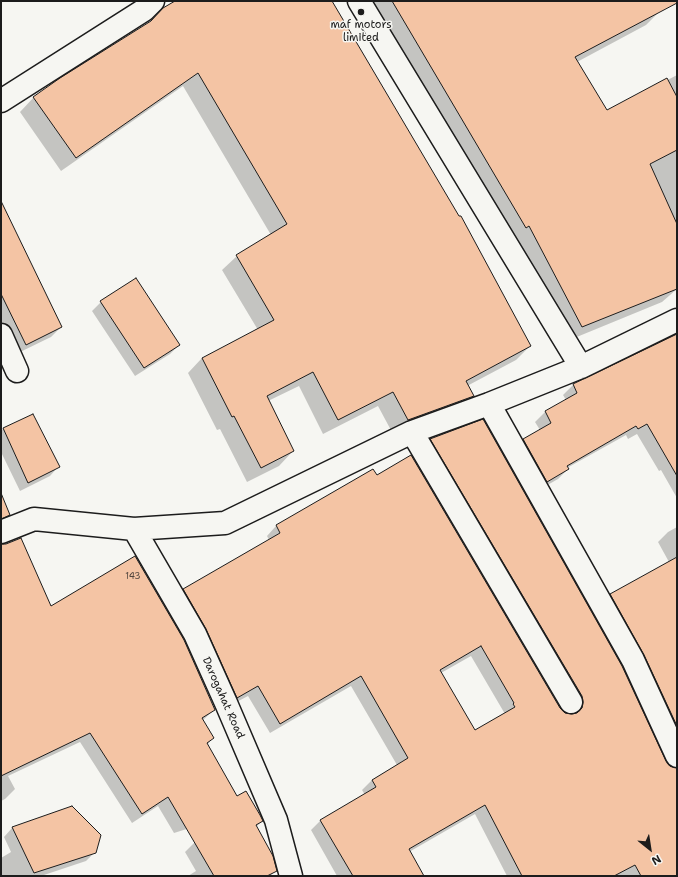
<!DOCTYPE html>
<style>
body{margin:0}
#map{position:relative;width:678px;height:877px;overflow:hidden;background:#f6f6f2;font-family:"Shantell Sans",sans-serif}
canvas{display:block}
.frame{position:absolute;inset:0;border:2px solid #1c1c1c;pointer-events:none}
.north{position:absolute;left:630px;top:829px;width:40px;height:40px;-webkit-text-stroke:3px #f6f6f2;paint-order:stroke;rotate:150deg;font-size:11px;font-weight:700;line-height:16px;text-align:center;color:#1c1c1c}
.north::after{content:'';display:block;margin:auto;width:14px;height:18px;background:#1c1c1c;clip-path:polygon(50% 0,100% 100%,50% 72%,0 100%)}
</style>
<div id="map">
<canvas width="678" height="877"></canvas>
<div class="frame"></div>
<div class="north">N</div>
</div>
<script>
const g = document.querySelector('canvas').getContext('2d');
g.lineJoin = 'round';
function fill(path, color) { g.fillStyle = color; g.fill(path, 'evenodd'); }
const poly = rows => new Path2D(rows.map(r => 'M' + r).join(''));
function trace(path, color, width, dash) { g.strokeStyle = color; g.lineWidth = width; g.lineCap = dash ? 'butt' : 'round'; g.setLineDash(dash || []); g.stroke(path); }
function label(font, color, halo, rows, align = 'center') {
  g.font = font + ' "Shantell Sans",sans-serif'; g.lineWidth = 3; g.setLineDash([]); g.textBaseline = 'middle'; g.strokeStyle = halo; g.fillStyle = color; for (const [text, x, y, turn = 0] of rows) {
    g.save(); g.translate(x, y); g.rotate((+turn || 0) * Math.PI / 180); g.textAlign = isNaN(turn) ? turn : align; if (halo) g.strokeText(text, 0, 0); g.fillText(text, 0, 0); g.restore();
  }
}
const shadow = poly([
 [177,1,331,1,530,346,516,360,467,386,473,396,459,410,393,434,378,406,323,434,299,386,268,401,293,451,279,466,247,482,220,429,217,430,188,373,202,358,258,330,222,270,237,256,271,235,183,86,61,171,20,112,34,97,150,22],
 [369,1,677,1,661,10,646,25,577,62,607,112,677,75,677,289,662,302,567,341],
 [1,204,61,327,51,337,16,354,1,337],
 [101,302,179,345,170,354,135,376,92,311],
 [677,335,677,498,661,470,659,471,637,434,628,439,626,435,567,468,568,469,558,479,537,491,514,450,524,440,540,430,535,422,545,412,566,400,563,395,573,385],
 [33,415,58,467,50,476,20,491,1,452,1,431,3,429],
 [431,439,665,762,670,767,677,769,677,876,507,876,475,814,409,852,422,876,337,876,311,830,321,820,365,795,362,790,372,780,397,765,351,686,270,733,248,696,227,707,174,600,184,590,269,540,267,536,276,526,373,471,559,709,565,714,573,715,574,712,421,449],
 [471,656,505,714,474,732,441,673],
 [677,527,677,757,601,605,611,595,669,562,658,542,668,532],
 [1,545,50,608,214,710,202,721,213,738,207,745,237,797,262,821,256,827,276,870,270,876,188,876,196,871,185,852,195,842,209,822,174,833,158,806,132,823,80,742,8,776,15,789,5,799,1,801],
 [72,807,95,852,86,861,41,876,1,876,1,858,11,852,4,837,12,828]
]);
const building = poly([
 [175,1,332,1,459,216,461,216,531,346,466,381,474,396,408,420,393,392,338,420,313,372,267,396,294,451,261,468,234,416,232,417,202,358,274,320,236,255,287,224,198,73,76,158,33,97,60,78,151,21,163,8,175,1],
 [392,1,677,1,677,3,575,57,607,110,667,78,677,97,677,150,650,164,677,224,677,289,582,327,529,226,526,228,392,1],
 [1,201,62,327,26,345,1,294,1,201],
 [136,278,180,345,144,368,100,301,136,278],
 [677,334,677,476,647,424,638,429,636,426,567,466,569,469,547,482,523,439,551,423,545,411,577,393,573,384,677,334],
 [33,414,60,467,28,483,3,428,33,414],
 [483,419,622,666,666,761,670,766,677,768,677,876,641,876,635,865,614,876,522,876,485,805,409,849,424,876,353,876,320,820,376,787,372,780,408,758,361,676,280,724,258,686,237,698,206,629,183,589,280,533,276,525,373,469,377,475,411,455,560,708,565,713,572,714,577,713,582,708,583,702,582,696,430,439,483,419],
 [481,646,514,703,513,704,515,707,475,730,440,670,481,646],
 [1,493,10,515,1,519,1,493],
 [21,538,51,606,135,556,184,640,215,710,202,718,214,738,207,743,237,796,246,791,260,815,263,821,256,825,273,856,277,871,267,876,214,876,168,797,142,814,90,733,1,776,1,544,6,544,21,538],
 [677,557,677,726,644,655,610,594,677,557],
 [72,806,101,835,96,853,34,873,12,827,72,806]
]);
const minor = poly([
 [359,1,581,367],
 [1,101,144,10,153,1],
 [1,335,17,371],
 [489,404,633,660,677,756],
 [412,432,571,702],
 [134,529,195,634,226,703,276,820,291,876],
 [1,532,34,519,134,529,225,523,412,432,489,404,581,367,677,320]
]);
const markers = [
 [361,12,4,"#1c1c1c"]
];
const numberNames = [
 ["143",133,577]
];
const poiNames = [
 ["maf motors",361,25],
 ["limited",361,38]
];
const streetNames = [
 ["Darogahat Road",223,698,66]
];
fill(shadow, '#0003');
fill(building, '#f4c4a4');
trace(building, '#1c1c1c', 1);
trace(minor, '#1c1c1c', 25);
trace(minor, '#f6f6f2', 22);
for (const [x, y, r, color] of markers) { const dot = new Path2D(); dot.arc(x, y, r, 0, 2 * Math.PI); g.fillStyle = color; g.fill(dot); trace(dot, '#f6f6f2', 1.5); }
label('9px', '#52463e', null, numberNames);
label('11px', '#1c1c1c', '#f6f6f2', poiNames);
label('11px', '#1c1c1c', '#f6f6f2', streetNames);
</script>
